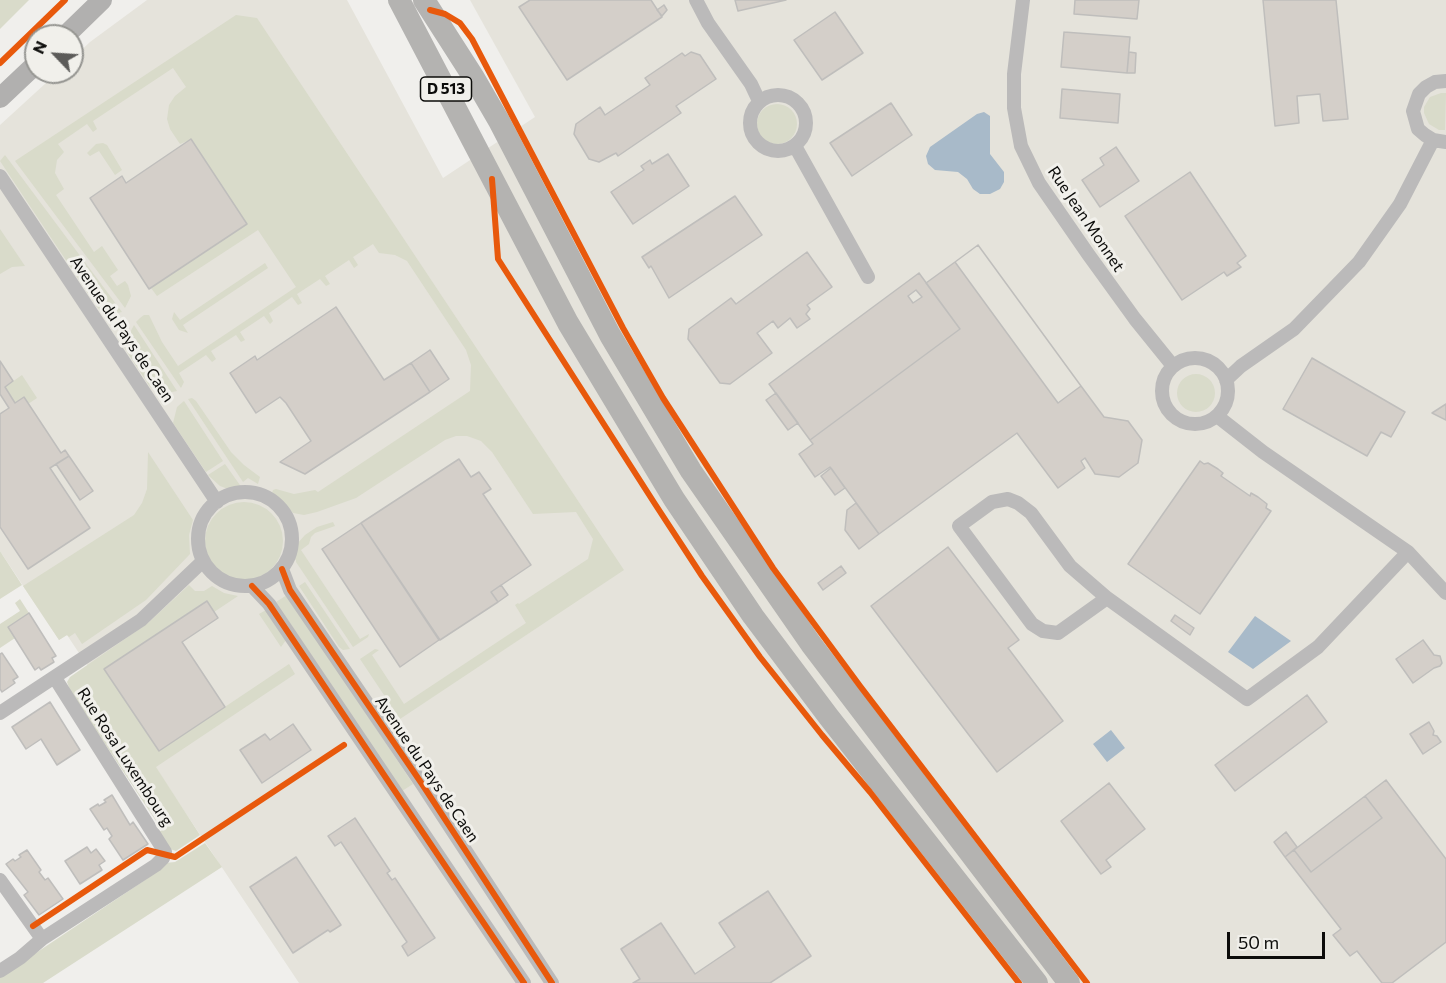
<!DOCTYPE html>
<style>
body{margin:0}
#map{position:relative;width:1446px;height:983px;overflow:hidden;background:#f0efec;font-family:Commissioner,sans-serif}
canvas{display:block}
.north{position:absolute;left:24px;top:24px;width:60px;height:60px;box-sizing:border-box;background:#f1f0eb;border:2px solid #959591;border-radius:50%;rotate:295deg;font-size:16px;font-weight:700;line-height:24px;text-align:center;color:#0c0c0a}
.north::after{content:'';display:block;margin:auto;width:21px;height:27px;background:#5c5b59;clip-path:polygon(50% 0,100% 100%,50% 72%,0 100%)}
.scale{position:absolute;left:1227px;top:932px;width:98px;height:27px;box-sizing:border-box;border:3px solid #0c0c0a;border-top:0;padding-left:8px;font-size:18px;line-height:21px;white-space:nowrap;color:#0c0c0a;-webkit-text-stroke:4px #f1f0eb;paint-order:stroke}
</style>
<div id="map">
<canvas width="1446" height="983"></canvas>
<div class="north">N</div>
<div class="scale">50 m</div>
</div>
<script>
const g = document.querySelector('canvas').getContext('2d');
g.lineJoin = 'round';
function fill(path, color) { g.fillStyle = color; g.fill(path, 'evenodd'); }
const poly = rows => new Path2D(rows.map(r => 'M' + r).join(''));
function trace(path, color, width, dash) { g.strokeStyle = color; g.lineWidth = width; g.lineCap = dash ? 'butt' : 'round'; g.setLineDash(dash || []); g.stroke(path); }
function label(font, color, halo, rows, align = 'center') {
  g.font = font + ' Commissioner,sans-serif'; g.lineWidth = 6; g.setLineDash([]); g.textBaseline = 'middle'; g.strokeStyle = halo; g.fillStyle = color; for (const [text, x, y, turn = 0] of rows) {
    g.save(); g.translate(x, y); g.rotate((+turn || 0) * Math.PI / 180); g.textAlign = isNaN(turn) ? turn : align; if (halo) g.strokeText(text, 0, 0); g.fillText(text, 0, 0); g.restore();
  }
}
const built = poly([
 [147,0,347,0,443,178,535,117,470,0,1446,0,1446,983,299,983,67,635,59,640,0,551,0,125,58,72,72,72,72,59,90,42]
]);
const green = poly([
 [0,0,29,0,0,29],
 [236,15,257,18,624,570,400,719,360,659,375,649,379,650,372,655,404,704,526,623,515,605,518,603,519,604,588,559,593,539,576,512,533,514,492,452,481,441,467,436,456,436,445,440,356,498,317,512,304,515,293,513,280,501,271,496,273,490,276,489,294,494,315,490,318,492,470,391,471,365,466,350,407,261,395,255,379,253,373,244,353,257,358,265,354,268,349,260,325,276,330,284,326,286,320,279,297,294,302,303,298,305,292,297,269,313,273,321,270,324,264,316,240,332,245,340,241,342,236,335,211,351,216,359,212,362,206,355,179,373,184,382,181,388,136,322,140,318,144,315,149,315,162,342,178,366,296,287,258,230,157,296,151,288,247,224,190,140,180,144,170,129,167,119,169,105,175,96,186,87,173,68,93,121,97,129,93,132,87,124,58,144,64,152,57,160,55,173,64,189,56,195,94,252,102,246,118,270,110,276,117,286,125,281,128,285,131,296,125,308,15,161],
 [1441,93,1446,93,1445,130,1439,130,1429,124,1424,113,1424,107,1430,97],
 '757 124a20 20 0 1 1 40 0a20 20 0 1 1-40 0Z',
 [103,143,107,145,122,170,115,175,99,151,90,156,87,153,96,144],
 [5,155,122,312,108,315,103,313,97,307,0,161],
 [0,229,25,266,12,267,0,274],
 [265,263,268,268,183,325,188,333,179,330,172,319,174,312,180,320],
 [134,325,177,391,167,393,150,387,123,346],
 '1177 393a19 19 0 1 1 38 0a19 19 0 1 1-38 0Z',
 [22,375,37,398,28,404,24,397,15,403,5,387],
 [192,398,196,401,231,452,244,465,260,477,258,484,248,478,243,482,188,399],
 [184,401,223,461,206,472,173,423,177,407],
 [148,452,193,520,189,535,190,554,146,600,82,644,75,633,69,637,67,635,59,640,23,586,134,515,142,503,147,489],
 [225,464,242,488,228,489,220,486,208,475],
 '205 541a39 39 0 1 1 78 0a39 39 0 1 1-78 0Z',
 [333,522,335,526,315,533,311,537,309,544,301,550,360,639,369,634,368,637,353,647,296,562,296,560,294,559,297,544,305,535,317,527],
 [0,551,22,585,0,599],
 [305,582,350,649,343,650,339,647,299,586],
 [189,585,195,591,204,591,212,586,224,593,238,596,214,612,206,601,104,669,159,751,289,664,295,674,156,767,200,835,176,851,170,849,159,832,162,830,71,693,67,682,70,677,148,623],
 [287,595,413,784,402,791,276,602],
 [20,599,29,613,8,627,15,638,0,648,0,624,20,611,15,603],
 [266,610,286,640,281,647,259,614],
 [205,843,222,867,43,983,0,983,0,977,148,878,165,863,175,862]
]);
const water = poly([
 [984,112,990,116,990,154,1004,172,1004,182,1000,189,990,194,980,194,973,189,967,179,958,172,935,170,928,164,926,156,930,147,977,114],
 [1255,616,1291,641,1253,669,1228,652],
 [1111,730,1125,748,1107,762,1093,744]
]);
const building = poly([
 [530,0,651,0,662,17,567,80,519,7,530,0],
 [735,0,786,0,738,11,735,0],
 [1075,0,1139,0,1137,19,1074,14,1075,0],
 [1263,0,1336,0,1348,119,1323,121,1320,94,1297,96,1299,123,1275,126,1263,0],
 [664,5,667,10,662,16,657,10,664,5],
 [835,12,863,53,822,80,794,40,835,12],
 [1064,32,1130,37,1127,73,1061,67,1064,32],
 [691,52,700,55,716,79,676,106,681,113,618,156,616,153,599,162,589,159,574,134,576,124,600,107,605,115,650,85,645,78,682,53,685,56,691,52],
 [1129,52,1136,53,1135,73,1127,73,1129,52],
 [1062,89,1120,94,1118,123,1060,118,1062,89],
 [891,103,912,135,852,176,830,143,891,103],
 [191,139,247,224,149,289,90,198,122,176,126,183,191,139],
 [1116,147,1139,181,1100,207,1082,180,1104,165,1100,158,1116,147],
 [668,154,689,186,633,224,611,192,644,170,641,166,650,160,652,164,668,154],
 [1190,172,1246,256,1237,263,1241,267,1227,276,1224,272,1182,300,1125,216,1190,172],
 [735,196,762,235,669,298,651,266,649,268,642,257,735,196],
 [978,245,1081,386,1058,403,955,262,978,245],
 [978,245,1081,386,1058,403,955,262,978,245],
 [807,252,832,287,807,305,810,309,806,314,810,319,797,328,790,318,778,328,773,321,757,333,772,353,730,384,720,383,688,339,689,329,731,298,736,304,807,252],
 [955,262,1058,403,1081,386,1104,417,1128,421,1142,440,1138,463,1119,477,1095,474,1085,458,1081,461,1085,468,1058,488,1017,433,879,534,830,467,815,477,799,454,813,444,810,440,960,329,926,283,955,262],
 [919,273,960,329,810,440,769,384,919,273],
 [916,290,922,297,913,303,908,296,916,290],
 [336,307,384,380,411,363,430,392,305,474,280,462,311,441,286,403,280,397,256,413,230,373,255,356,257,360,336,307],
 [430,350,449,379,430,392,411,363,430,350],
 [1312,358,1405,412,1391,437,1381,432,1367,456,1283,409,1312,358],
 [0,361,13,381,5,387,15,403,24,397,61,453,65,450,69,456,50,468,90,528,28,569,0,527,0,414,9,408,0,394,0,361],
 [776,393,798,423,788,430,766,400,776,393],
 [1446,404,1446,420,1432,413,1446,404],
 [69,456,93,491,80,500,56,464,69,456],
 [459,459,471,477,479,472,491,489,483,494,531,565,491,592,498,602,440,640,361,523,459,459],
 [1200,461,1204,464,1208,463,1218,469,1223,473,1221,476,1250,496,1251,493,1258,497,1267,504,1266,508,1271,511,1200,614,1128,564,1200,461],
 [831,468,845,488,835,495,821,476,831,468],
 [856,503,879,534,859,549,845,530,847,510,856,503],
 [361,523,439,640,400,667,322,549,361,523],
 [948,547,1019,640,1008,648,1063,721,997,772,871,606,948,547],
 [841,566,846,573,823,590,818,583,841,566],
 [501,585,508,595,498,602,491,592,501,585],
 [207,601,218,618,182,642,225,707,159,751,104,669,207,601],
 [29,613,56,656,52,658,54,662,41,670,39,667,35,670,8,627,29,613],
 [1175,615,1194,628,1190,635,1171,621,1175,615],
 [1423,640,1434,655,1440,656,1442,663,1440,666,1434,668,1413,683,1396,659,1423,640],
 [2,653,18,677,13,680,15,683,2,692,0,689,0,654,2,653],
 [1307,695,1327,722,1235,791,1215,765,1307,695],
 [50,702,80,750,57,765,41,739,26,749,12,727,50,702],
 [1429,722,1434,731,1433,735,1437,736,1441,742,1423,754,1410,734,1429,722],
 [293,724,311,750,262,783,240,750,265,734,270,740,293,724],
 [1386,780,1446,859,1446,942,1392,983,1382,983,1357,951,1350,956,1333,935,1341,929,1285,857,1294,850,1311,872,1382,818,1365,796,1386,780],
 [1109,783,1145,829,1106,860,1111,867,1101,874,1061,821,1109,783],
 [112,795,130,825,133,822,148,844,123,860,109,839,112,836,107,828,104,830,90,809,98,804,99,806,106,802,104,800,112,795],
 [1365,796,1382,818,1311,872,1294,850,1365,796],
 [355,818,390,871,387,873,392,880,395,878,435,938,408,956,402,946,407,942,341,842,335,846,328,836,355,818],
 [1286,832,1297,847,1285,857,1274,842,1286,832],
 [87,847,91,853,96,849,105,861,99,865,102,870,80,884,65,861,87,847],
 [27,850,41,870,39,872,45,880,48,878,63,899,39,915,24,895,28,892,6,864,13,859,15,861,21,857,19,855,27,850],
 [296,857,341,925,330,932,328,930,293,953,250,887,296,857],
 [768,891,811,956,770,983,633,983,640,979,621,949,661,923,695,974,735,947,719,923,768,891]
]);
const street = poly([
 [696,0,708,23,751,84,759,101],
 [1023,0,1014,74,1014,108,1021,146,1039,183,1088,254,1135,319,1173,366],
 [1446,81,1435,82,1426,87,1419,94,1413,111,1418,129,1425,135,1433,140,1446,142],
 '750 123a28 28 0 1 1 56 0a28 28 0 1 1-56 0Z',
 [795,146,868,277],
 [0,176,217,502],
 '1162 391a33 33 0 1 1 66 0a33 33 0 1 1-66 0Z',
 [1226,380,1241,366,1294,329,1359,262,1400,204,1433,140],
 [1217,416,1263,452,1408,552,1446,593],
 '198 539a47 47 0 1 1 94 0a47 47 0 1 1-94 0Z',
 [282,569,290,590,422,784,552,983],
 [252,586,269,604,524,983],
 [1107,598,1070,566,1031,513,1018,503,1008,499,992,502,959,526,1032,624,1043,631,1058,633,1107,598,1247,699,1318,647,1408,552],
 [0,713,141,620,203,561],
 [0,880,42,939],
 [0,971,20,958,42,939,156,865,163,858,165,852,55,678]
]);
const secondary = poly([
 [65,36,102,0],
 [0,98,36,64]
]);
const primary = poly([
 [399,0,568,323,674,499,753,616,828,716,1037,983],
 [424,0,474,78,499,121,610,335,691,471,811,644,1069,983]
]);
const cycleway = poly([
 [430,10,445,14,460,23,472,39,623,328,663,398,773,568,860,686,1087,983],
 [0,63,65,0],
 [492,179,498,259,655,504,702,576,760,657,822,735,870,792,1019,983],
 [282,569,290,590,422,784,552,983],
 [252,586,269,604,524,983],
 [33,926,147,850,175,857,344,745]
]);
const shields = [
 [446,89,51]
];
const shieldNames = [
 ["D 513",446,89]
];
const streetNames = [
 ["Rue Jean Monnet",1086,219,56],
 ["Avenue du Pays de Caen",122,329,56],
 ["Rue Rosa Luxembourg",125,757,57],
 ["Avenue du Pays de Caen",427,769,56]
];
fill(built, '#e5e3db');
fill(green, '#d9dbca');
fill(water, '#a8bac9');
fill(building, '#d4cfc9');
trace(building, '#bfbebc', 1.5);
trace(street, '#bbbaba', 14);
trace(secondary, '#b1b0af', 20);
trace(primary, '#b4b3b1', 22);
trace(cycleway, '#e8590c', 6);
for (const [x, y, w] of shields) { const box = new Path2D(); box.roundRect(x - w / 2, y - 12, w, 24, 4.5); g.fillStyle = '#f1f0eb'; g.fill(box); trace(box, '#0c0c0a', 1.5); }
label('bold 15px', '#0c0c0a', null, shieldNames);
label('16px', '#0c0c0a', '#f1f0eb', streetNames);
</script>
